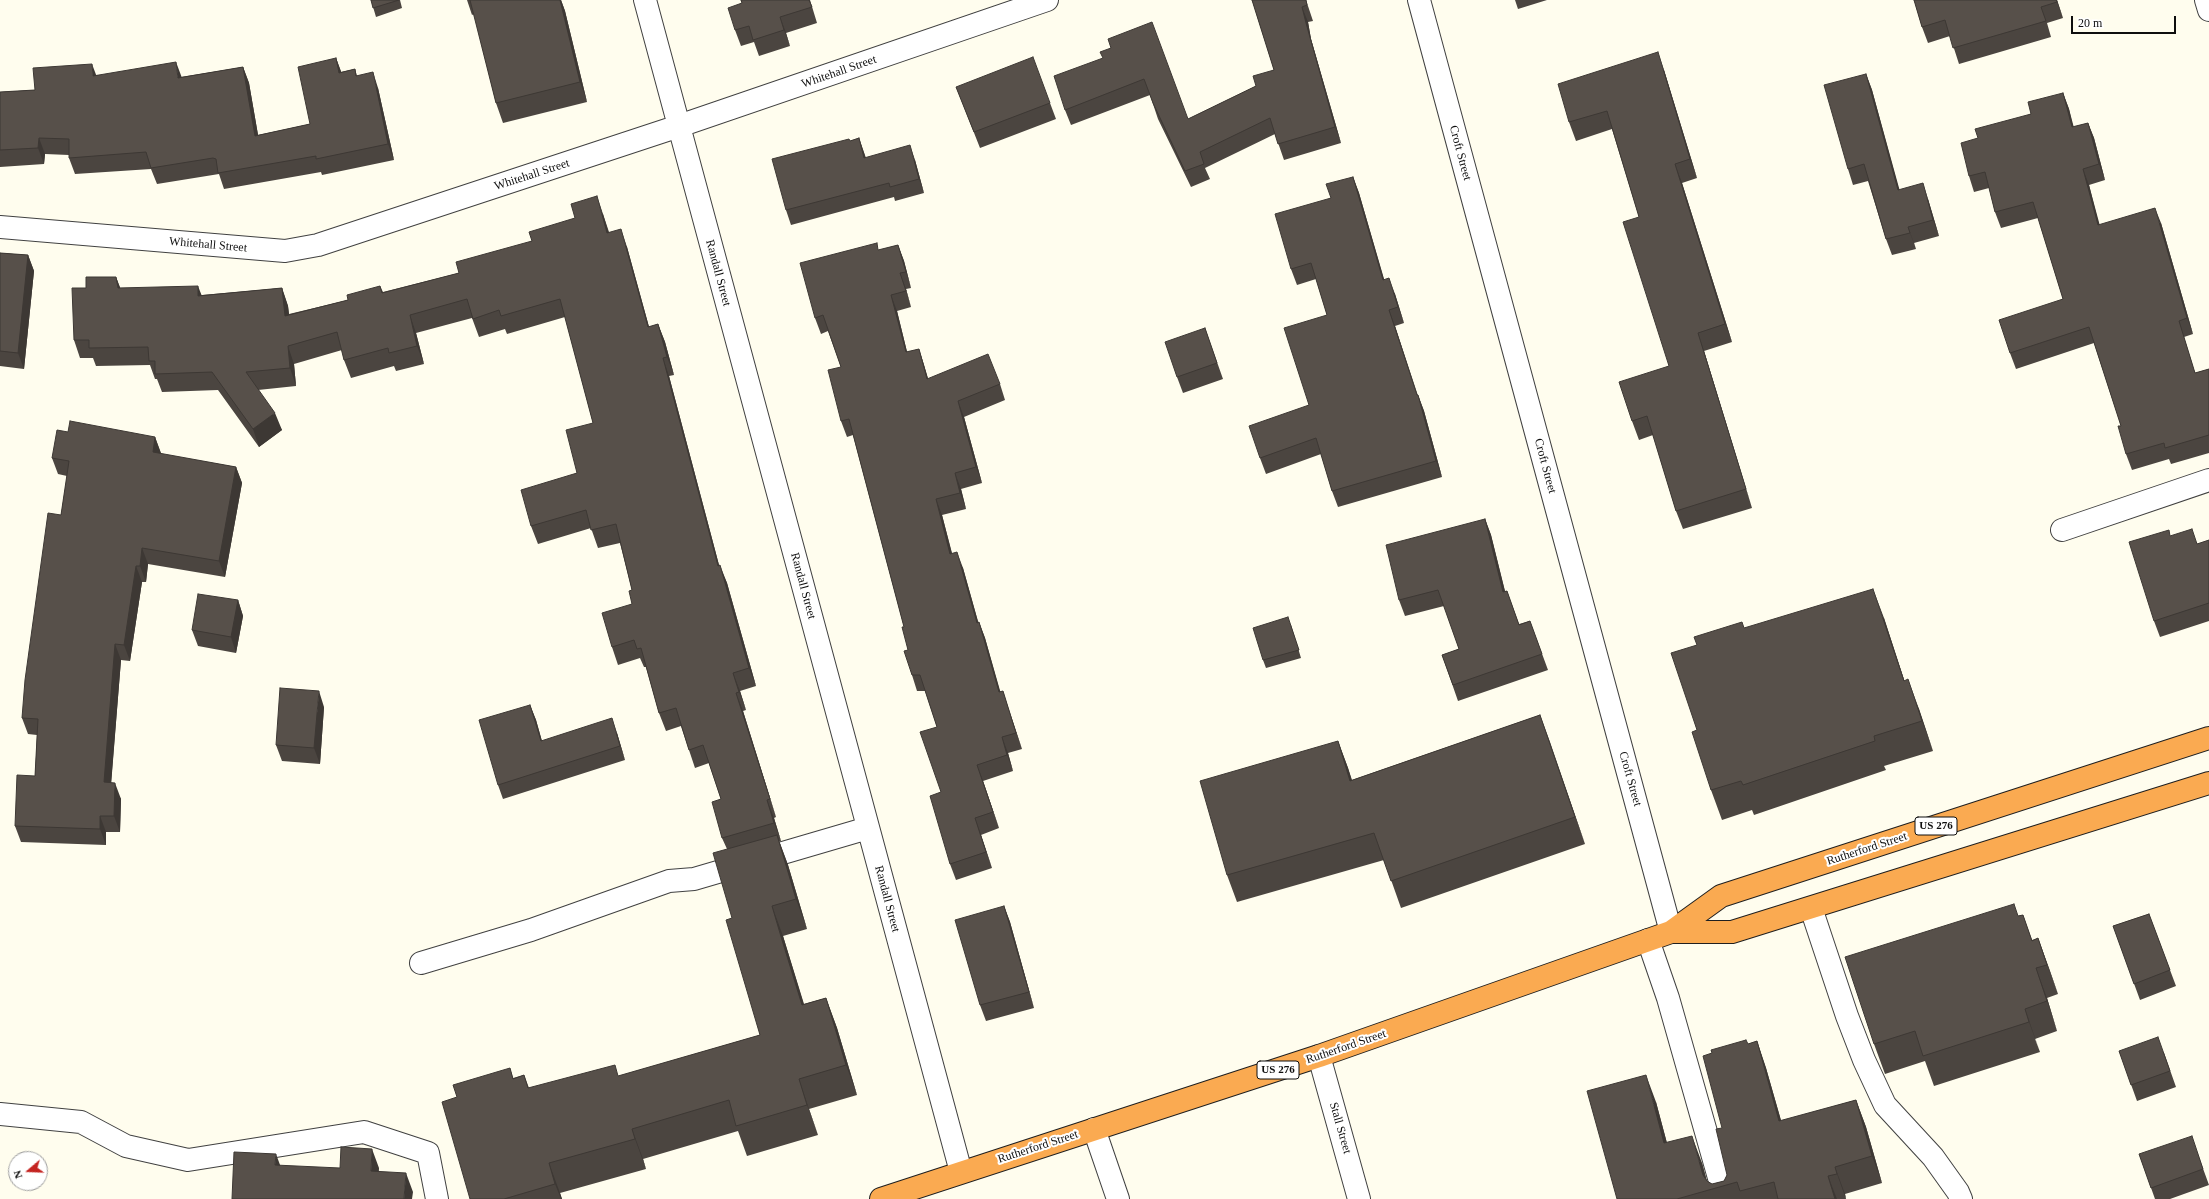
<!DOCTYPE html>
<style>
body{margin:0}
#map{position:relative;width:2209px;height:1199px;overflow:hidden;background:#fffdee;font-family:Georgia,serif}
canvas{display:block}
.north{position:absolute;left:8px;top:1151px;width:40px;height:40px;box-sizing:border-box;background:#fff;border:1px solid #9f9f9f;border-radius:50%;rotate:251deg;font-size:11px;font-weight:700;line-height:16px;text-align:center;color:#0e0e0e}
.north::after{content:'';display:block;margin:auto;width:14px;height:18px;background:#c42320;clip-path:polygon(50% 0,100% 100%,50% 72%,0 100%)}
.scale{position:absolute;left:2071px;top:16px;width:105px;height:18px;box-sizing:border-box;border:2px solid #0e0e0e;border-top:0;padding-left:5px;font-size:12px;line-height:14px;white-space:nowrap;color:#0e0e0e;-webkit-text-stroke:3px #fff;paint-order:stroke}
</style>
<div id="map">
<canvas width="2209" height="1199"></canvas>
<div class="north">N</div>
<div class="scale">20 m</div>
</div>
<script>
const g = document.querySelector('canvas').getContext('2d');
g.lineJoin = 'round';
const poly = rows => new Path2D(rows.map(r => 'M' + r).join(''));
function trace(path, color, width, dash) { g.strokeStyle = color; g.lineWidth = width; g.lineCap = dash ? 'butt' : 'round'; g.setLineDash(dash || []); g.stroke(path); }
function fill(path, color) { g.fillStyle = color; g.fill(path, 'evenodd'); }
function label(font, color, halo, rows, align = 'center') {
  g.font = font + ' Georgia,serif'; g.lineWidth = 4; g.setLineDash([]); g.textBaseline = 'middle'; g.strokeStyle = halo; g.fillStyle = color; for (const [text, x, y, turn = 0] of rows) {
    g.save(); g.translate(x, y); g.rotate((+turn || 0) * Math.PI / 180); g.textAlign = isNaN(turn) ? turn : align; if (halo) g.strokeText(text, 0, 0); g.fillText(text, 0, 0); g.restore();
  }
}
const minor = poly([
 [645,0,961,1172],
 [1419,0,1671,932],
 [2206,0,2209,10],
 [0,227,285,251,318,245,679,126,1047,0],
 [2062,530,2209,480],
 [1811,908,1847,1016,1864,1060,1885,1105,1933,1157,1958,1192,1961,1199],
 [1648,940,1668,998,1725,1199],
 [421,963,531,930,669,881,694,879,868,828],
 [1319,1056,1359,1199],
 [0,1114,81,1122,126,1146,188,1160,364,1132,428,1153,437,1199],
 [1094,1129,1118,1199]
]);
const highway = poly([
 [1671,932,1732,932,2209,783],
 [881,1199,1319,1056,1671,932,1721,896,2209,738]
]);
const wall = poly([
 [371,0,400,0,402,8,376,17],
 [467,0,561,0,565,11,587,102,503,123,496,103,474,14,472,15],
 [741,0,810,0,817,23,786,33,790,46,759,56,754,42,741,46,735,30,742,3],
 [1252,0,1306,0,1313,21,1308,22,1311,39,1341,143,1284,160,1275,134,1205,168,1210,179,1191,187,1158,119,1150,95,1071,125,1065,110,1111,48,1188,119,1256,86,1274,70],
 [1515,0,1547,0,1518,9],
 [1914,0,2057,0,2063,18,2047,23,2051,37,1959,64,1950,36,1928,43,1922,27],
 [336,58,341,72,355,69,357,76,378,88,394,160,322,175,321,172,224,189,219,174,157,184,151,169,75,174,69,158,69,155,45,154,44,164,0,167,0,92,35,90,96,75,181,77,243,67,249,83,258,135,310,124],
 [1664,70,1697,178,1682,183,1732,342,1704,351,1752,508,1683,529,1676,511,1653,435,1639,440,1632,421,1669,366,1639,217,1612,129,1576,141,1569,122],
 [1866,74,1872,90,1899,190,1928,199,1939,236,1914,243,1916,249,1892,255,1886,239,1868,181,1853,185,1848,169],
 [956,87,1050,103,1056,119,980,148],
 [2063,93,2069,109,2073,127,2088,123,2094,138,2105,180,2089,185,2099,225,2161,223,2193,334,2184,337,2195,373,2209,369,2209,453,2171,464,2169,459,2132,470,2126,454,2121,426,2094,343,2016,369,2010,353,2063,299,2038,218,2001,228,1995,212,1989,188,1974,192,1969,176,1978,138,2031,114],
 [859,138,866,158,915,160,924,193,895,201,894,197,791,225,786,210,850,141],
 [1353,177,1359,193,1384,280,1395,294,1404,323,1395,326,1417,395,1418,395,1424,411,1442,477,1338,507,1332,491,1321,454,1266,474,1260,458,1309,405,1327,315,1316,279,1297,285,1291,269,1331,198],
 [603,214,609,232,627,247,649,327,658,324,665,342,674,375,669,376,719,565,727,583,756,686,740,691,746,710,743,711,776,817,774,818,781,841,779,841,788,865,807,929,783,936,804,1004,826,998,837,1028,857,1095,809,1109,818,1135,747,1156,738,1131,643,1159,646,1169,560,1193,562,1199,470,1199,457,1097,510,1068,513,1078,524,1075,529,1088,619,1076,760,1035,732,918,727,849,722,838,721,799,709,763,695,768,681,726,666,731,659,713,646,667,644,667,640,658,618,665,612,647,632,604,632,590,620,543,598,548,591,528,538,544,531,526,577,473,593,423,565,317,507,334,505,329,479,337,472,318,416,333,424,364,396,371,394,366,351,378,344,360,342,350,294,364,296,386,258,390,282,430,259,447,218,390,162,392,157,379,155,379,150,365,96,366,93,358,80,358,74,340,86,288,116,277,120,288,202,295,282,288,288,306,289,314,348,300,380,286,383,292,459,273,532,241],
 [898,245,904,261,911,288,906,289,911,307,897,311,907,352,919,349,924,365,928,379,1000,384,1005,400,964,417,982,483,961,489,966,509,942,515,952,553,963,568,978,622,979,622,985,638,1000,692,1003,691,1008,707,1022,749,1008,753,1013,771,983,781,999,828,981,835,992,868,956,880,950,864,941,792,937,727,925,691,917,691,912,675,908,650,904,627,853,435,847,437,841,421,841,367,828,331,821,334,815,318,879,250],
 [0,253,28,255,34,271,24,369,0,366],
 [1205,328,1223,379,1183,393,1177,377],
 [68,432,155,437,161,454,236,467,242,483,225,577,148,564,146,582,142,582,130,661,121,660,111,783,121,799,120,832,106,832,106,845,21,842,15,826,35,776,37,735,28,734,22,718,61,515,67,476,58,474,52,458],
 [1485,519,1491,535,1505,591,1507,591,1519,624,1530,621,1548,670,1458,701,1442,655,1459,649,1444,606,1405,616,1399,600],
 [2171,536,2198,544,2209,540,2209,621,2160,637,2154,621],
 [238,600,243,616,236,653,198,646,192,630],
 [1884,618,1904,680,1919,709,1933,751,1884,766,1886,770,1754,815,1752,810,1722,820,1711,790,1697,730,1697,645,1744,628],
 [1291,625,1301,658,1266,668,1263,660],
 [530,705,536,720,542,741,617,733,625,760,503,799,498,785],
 [324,707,320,764,282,761,276,745],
 [1540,715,1585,844,1401,908,1384,860,1237,902,1227,875,1338,741,1348,768,1352,780],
 [1004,906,1010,922,1034,1008,986,1021,980,1005],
 [2149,914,2176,986,2140,1000,2113,926],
 [2023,915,2032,940,2038,938,2058,994,2047,998,2057,1031,2035,1039,2040,1052,1934,1086,1925,1061,1885,1074,1874,1044,2018,916],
 [1757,1041,1766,1068,1781,1121,1856,1100,1866,1127,1882,1183,1845,1194,1846,1199,1617,1199,1656,1102,1667,1143,1702,1163,1707,1181,1712,1184,1724,1181,1727,1175,1722,1128,1748,1044],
 [2119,1051,2164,1053,2176,1087,2137,1101],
 [2197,1152,2209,1185,2170,1199,2155,1199,2139,1154]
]);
const shadedWall = poly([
 [560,0,561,0,565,11,587,102,580,82],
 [2056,0,2057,0,2063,18],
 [1302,7,1308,22,1311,39,1341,143,1335,127,1306,23],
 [780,17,786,33,790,46,784,30],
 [1658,52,1664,70,1697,178,1690,159],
 [336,58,342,74,339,73],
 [176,62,182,78,178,78],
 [92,64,98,80,93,76],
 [243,67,249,83,261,152,255,136],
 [373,72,378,88,394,160,388,144],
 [1866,74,1872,90,1904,206,1898,190],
 [2063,93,2069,109,2078,143,2072,127],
 [2088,123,2094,138,2105,180,2099,164],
 [39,138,45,154,44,164,38,148],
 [859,138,864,153,870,173,864,158],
 [910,145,915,160,924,193,919,179],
 [1675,164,1682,183,1732,342,1725,324],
 [2083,169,2089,185,2104,241,2098,225],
 [1353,177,1359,193,1389,296,1383,280],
 [1923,183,1928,199,1939,236,1933,220],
 [597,196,603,214,614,251,607,233],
 [2155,208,2161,223,2193,334,2187,318],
 [1908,227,1914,243,1916,249,1910,233],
 [621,229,627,247,654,345,648,327],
 [898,245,904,261,911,288,906,272],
 [28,255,34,271,24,369,18,353],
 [900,273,906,289,911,307,906,291],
 [116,277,123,295,118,288],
 [1389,278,1395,294,1404,323,1398,307],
 [198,286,205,304,198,296],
 [282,288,288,306,291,333,285,316],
 [891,295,897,311,911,368,906,352],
 [1389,310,1395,326,1423,411,1417,395],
 [410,315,416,333,424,364,417,346],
 [658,324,665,342,674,375,667,357],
 [1698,333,1704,351,1752,508,1746,489],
 [288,346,294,364,296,386,290,368],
 [919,349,924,365,933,395,927,379],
 [663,358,669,376,724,584,718,566],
 [1418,395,1424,411,1442,477,1436,461],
 [958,401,964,417,982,483,976,467],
 [275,413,282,430,259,447,253,429],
 [155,437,161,453,158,468,153,452],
 [236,467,242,483,225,577,219,561],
 [955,473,961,489,966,509,960,493],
 [936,499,942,515,956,570,950,554],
 [1485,519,1491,535,1509,608,1503,592],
 [142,548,148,564,146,582,140,566],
 [957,552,963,568,983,639,977,623],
 [720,565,727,583,756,686,749,668],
 [136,566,142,582,130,661,124,645],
 [1873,589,1884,618,1914,710,1904,681],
 [238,600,243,616,236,653,231,637],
 [979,622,985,638,1005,708,999,692],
 [115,644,121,660,110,798,104,782],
 [733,673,740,691,746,710,739,692],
 [1908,679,1919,709,1933,751,1922,721],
 [319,691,324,707,320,764,314,748],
 [1003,691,1008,707,1022,749,1016,733],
 [736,693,743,711,776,817,770,799],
 [530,705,536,720,546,756,541,741],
 [1540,715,1550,742,1585,844,1575,817],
 [612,718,617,733,625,760,620,746],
 [1002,737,1008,753,1013,771,1007,755],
 [1338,741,1348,768,1360,808,1350,781],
 [977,765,983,781,999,828,993,812],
 [115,783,121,799,120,832,114,816],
 [767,800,774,818,781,841,774,823],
 [100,816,106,832,106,845,100,829],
 [975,818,981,835,992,868,986,852],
 [777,835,788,865,807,929,796,899],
 [772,906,783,936,813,1035,802,1005],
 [1004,906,1010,922,1034,1008,1029,992],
 [2038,938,2049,968,2058,994,2047,965],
 [2036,968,2047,998,2057,1031],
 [826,998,837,1028,857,1095,846,1065],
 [2025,1009,2040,1052,2029,1022],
 [1757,1041,1766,1068,1789,1148,1779,1121],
 [1646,1075,1656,1102,1674,1170,1664,1143],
 [799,1079,809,1109,818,1135,807,1105],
 [1856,1100,1866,1127,1882,1183,1872,1156],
 [632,1129,643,1159,646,1169,635,1139],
 [1692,1136,1702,1163,1709,1190,1703,1175],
 [372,1149,379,1168,378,1190,371,1171],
 [276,1154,283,1173,275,1165],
 [549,1163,560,1193,562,1199,561,1199,555,1184],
 [1835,1167,1845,1194,1846,1199,1837,1174],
 [406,1173,413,1192,412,1199,404,1199],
 [1828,1176,1837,1199,1835,1199]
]);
const building = poly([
 [371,0,399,0,373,8,371,0],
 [470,0,560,0,580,82,496,103,470,0],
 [741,0,809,0,812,7,780,17,784,30,753,40,749,26,735,30,728,8,742,3,741,0],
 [1252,0,1306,0,1307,5,1302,7,1306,23,1335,127,1278,144,1270,118,1200,152,1204,164,1185,171,1153,103,1144,79,1065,110,1054,76,1103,58,1100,52,1111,48,1108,39,1152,22,1188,119,1256,86,1253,76,1274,70,1252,0],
 [1914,0,2056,0,2057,2,2041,7,2046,21,1953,48,1945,20,1922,27,1914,0],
 [1658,52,1690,159,1675,164,1725,324,1698,333,1746,489,1676,511,1647,416,1632,421,1619,382,1669,366,1623,222,1639,217,1607,111,1569,122,1558,84,1658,52],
 [1033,57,1050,103,974,132,956,87,1033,57],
 [336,58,339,73,355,69,356,76,373,72,388,144,316,159,316,156,218,173,216,159,213,158,151,168,146,152,69,158,69,139,39,138,38,148,0,150,0,92,35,90,33,68,92,64,93,76,176,62,178,78,243,67,255,136,310,124,298,67,336,58],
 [1866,74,1898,190,1923,183,1933,220,1908,227,1910,233,1886,239,1864,164,1848,169,1824,85,1866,74],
 [2063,93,2072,127,2088,123,2099,164,2083,169,2098,225,2155,208,2187,318,2179,321,2195,373,2209,369,2209,435,2165,448,2164,443,2126,454,2118,426,2121,426,2089,327,2010,353,1999,320,2063,299,2033,202,1995,212,1985,172,1969,176,1961,143,1978,138,1975,129,2031,114,2028,102,2063,93],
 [859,138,864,158,910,145,919,179,890,187,889,183,786,210,772,159,849,139,850,141,859,138],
 [1353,177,1383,280,1389,278,1398,307,1389,310,1417,395,1418,395,1436,461,1332,491,1316,438,1260,458,1249,426,1309,405,1284,328,1327,315,1311,263,1291,269,1275,214,1331,198,1326,184,1353,177],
 [597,196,607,233,621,229,648,327,658,324,667,357,663,358,718,566,720,565,749,668,733,673,739,692,736,693,770,799,767,800,774,823,722,838,712,802,721,799,703,745,689,750,676,708,659,713,641,648,637,649,634,640,612,647,602,613,632,604,629,591,632,590,616,524,591,530,586,510,531,526,521,490,577,473,566,430,593,423,560,299,501,316,499,310,473,319,467,299,410,315,417,346,389,353,388,348,344,360,337,332,288,346,290,368,246,372,275,413,253,429,212,372,155,374,155,361,149,361,148,347,89,348,89,340,74,340,72,288,86,288,86,277,116,277,118,288,198,286,198,296,282,288,285,316,348,300,347,295,380,286,382,293,459,273,456,262,532,241,529,232,575,218,571,204,597,196],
 [877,243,878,250,898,245,906,272,900,273,906,291,891,295,906,352,919,349,927,379,988,354,1000,384,958,401,976,467,955,473,960,493,936,499,950,554,957,552,977,623,979,622,999,692,1003,691,1016,733,1002,737,1007,755,977,765,993,812,975,818,986,852,950,864,930,796,941,792,920,732,937,727,920,675,912,675,904,651,908,650,902,627,904,627,849,419,841,421,828,370,841,367,823,315,815,318,800,263,877,243],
 [0,253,28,255,18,353,0,351,0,253],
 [1205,328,1217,363,1177,377,1165,342,1205,328],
 [70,421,155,437,153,452,236,467,219,561,142,548,140,566,136,566,124,645,115,644,104,782,115,783,114,816,100,816,100,829,15,826,17,775,35,776,38,719,22,718,25,680,48,513,61,515,69,461,52,458,57,430,68,432,70,421],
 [1485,519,1503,592,1507,591,1519,625,1530,621,1542,654,1453,685,1442,655,1459,649,1438,590,1399,600,1386,545,1485,519],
 [2192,529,2197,544,2209,540,2209,603,2154,621,2129,542,2169,530,2170,536,2192,529],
 [1873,589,1904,681,1908,679,1922,721,1874,736,1875,741,1743,785,1741,781,1711,790,1692,732,1697,730,1671,653,1697,645,1694,637,1742,622,1744,628,1873,589],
 [198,594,238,600,231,637,192,630,198,594],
 [1288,617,1299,650,1263,660,1253,628,1288,617],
 [280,688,319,691,314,748,276,745,280,688],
 [530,705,541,741,612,718,620,746,498,785,479,720,530,705],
 [1540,715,1575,817,1391,881,1374,833,1227,875,1200,781,1338,741,1350,781,1540,715],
 [777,835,796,899,772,906,782,940,802,1005,826,998,846,1065,799,1079,807,1105,736,1126,729,1100,632,1129,635,1139,549,1163,555,1184,504,1199,470,1199,442,1102,457,1097,453,1085,510,1068,513,1079,524,1075,528,1088,615,1065,618,1076,760,1035,726,920,732,918,713,853,777,835],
 [2014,904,2018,916,2023,915,2032,941,2038,938,2047,965,2036,968,2047,1001,2025,1009,2029,1022,1923,1056,1915,1031,1874,1044,1845,957,2014,904],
 [1004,906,1029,992,980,1005,955,920,1004,906],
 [2149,914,2170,970,2134,984,2113,926,2149,914],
 [2158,1037,2170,1071,2131,1085,2119,1051,2158,1037],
 [1746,1040,1748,1044,1757,1041,1779,1121,1856,1100,1872,1156,1835,1167,1837,1174,1828,1176,1835,1199,1778,1199,1774,1182,1740,1191,1737,1182,1677,1199,1617,1199,1587,1091,1646,1075,1664,1143,1692,1136,1703,1175,1707,1181,1712,1184,1724,1181,1727,1175,1716,1129,1722,1128,1703,1056,1712,1053,1711,1050,1746,1040],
 [2192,1136,2203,1169,2151,1188,2139,1154,2192,1136],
 [341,1147,372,1149,371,1171,406,1173,404,1199,232,1199,234,1152,276,1154,275,1165,340,1168,341,1147]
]);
const shields = [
 [1936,826,42],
 [1278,1070,42]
];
const shieldNames = [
 ["US 276",1936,826],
 ["US 276",1278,1070]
];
const streetNames = [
 ["Whitehall Street",839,72,-19],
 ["Croft Street",1460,153,75],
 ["Whitehall Street",532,175,-18],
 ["Whitehall Street",208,245,5],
 ["Randall Street",718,273,75],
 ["Croft Street",1545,466,75],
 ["Randall Street",803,586,75],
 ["Croft Street",1630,779,74],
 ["Rutherford Street",1867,849,-18],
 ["Randall Street",887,899,75],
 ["Rutherford Street",1346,1047,-19],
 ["Stall Street",1340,1128,74],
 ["Rutherford Street",1038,1147,-18]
];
trace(minor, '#414141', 24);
trace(highway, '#1f1f1f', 24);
trace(minor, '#fff', 22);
trace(highway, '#faaa51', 22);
fill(wall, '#4b4540');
fill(shadedWall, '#3d3834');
fill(building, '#57504a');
trace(building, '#3d3834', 1);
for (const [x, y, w] of shields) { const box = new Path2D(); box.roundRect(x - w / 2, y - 9, w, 18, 3); g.fillStyle = '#fff'; g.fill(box); trace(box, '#0e0e0e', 1); }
label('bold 11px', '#0e0e0e', null, shieldNames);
label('12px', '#0e0e0e', '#fff', streetNames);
</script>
